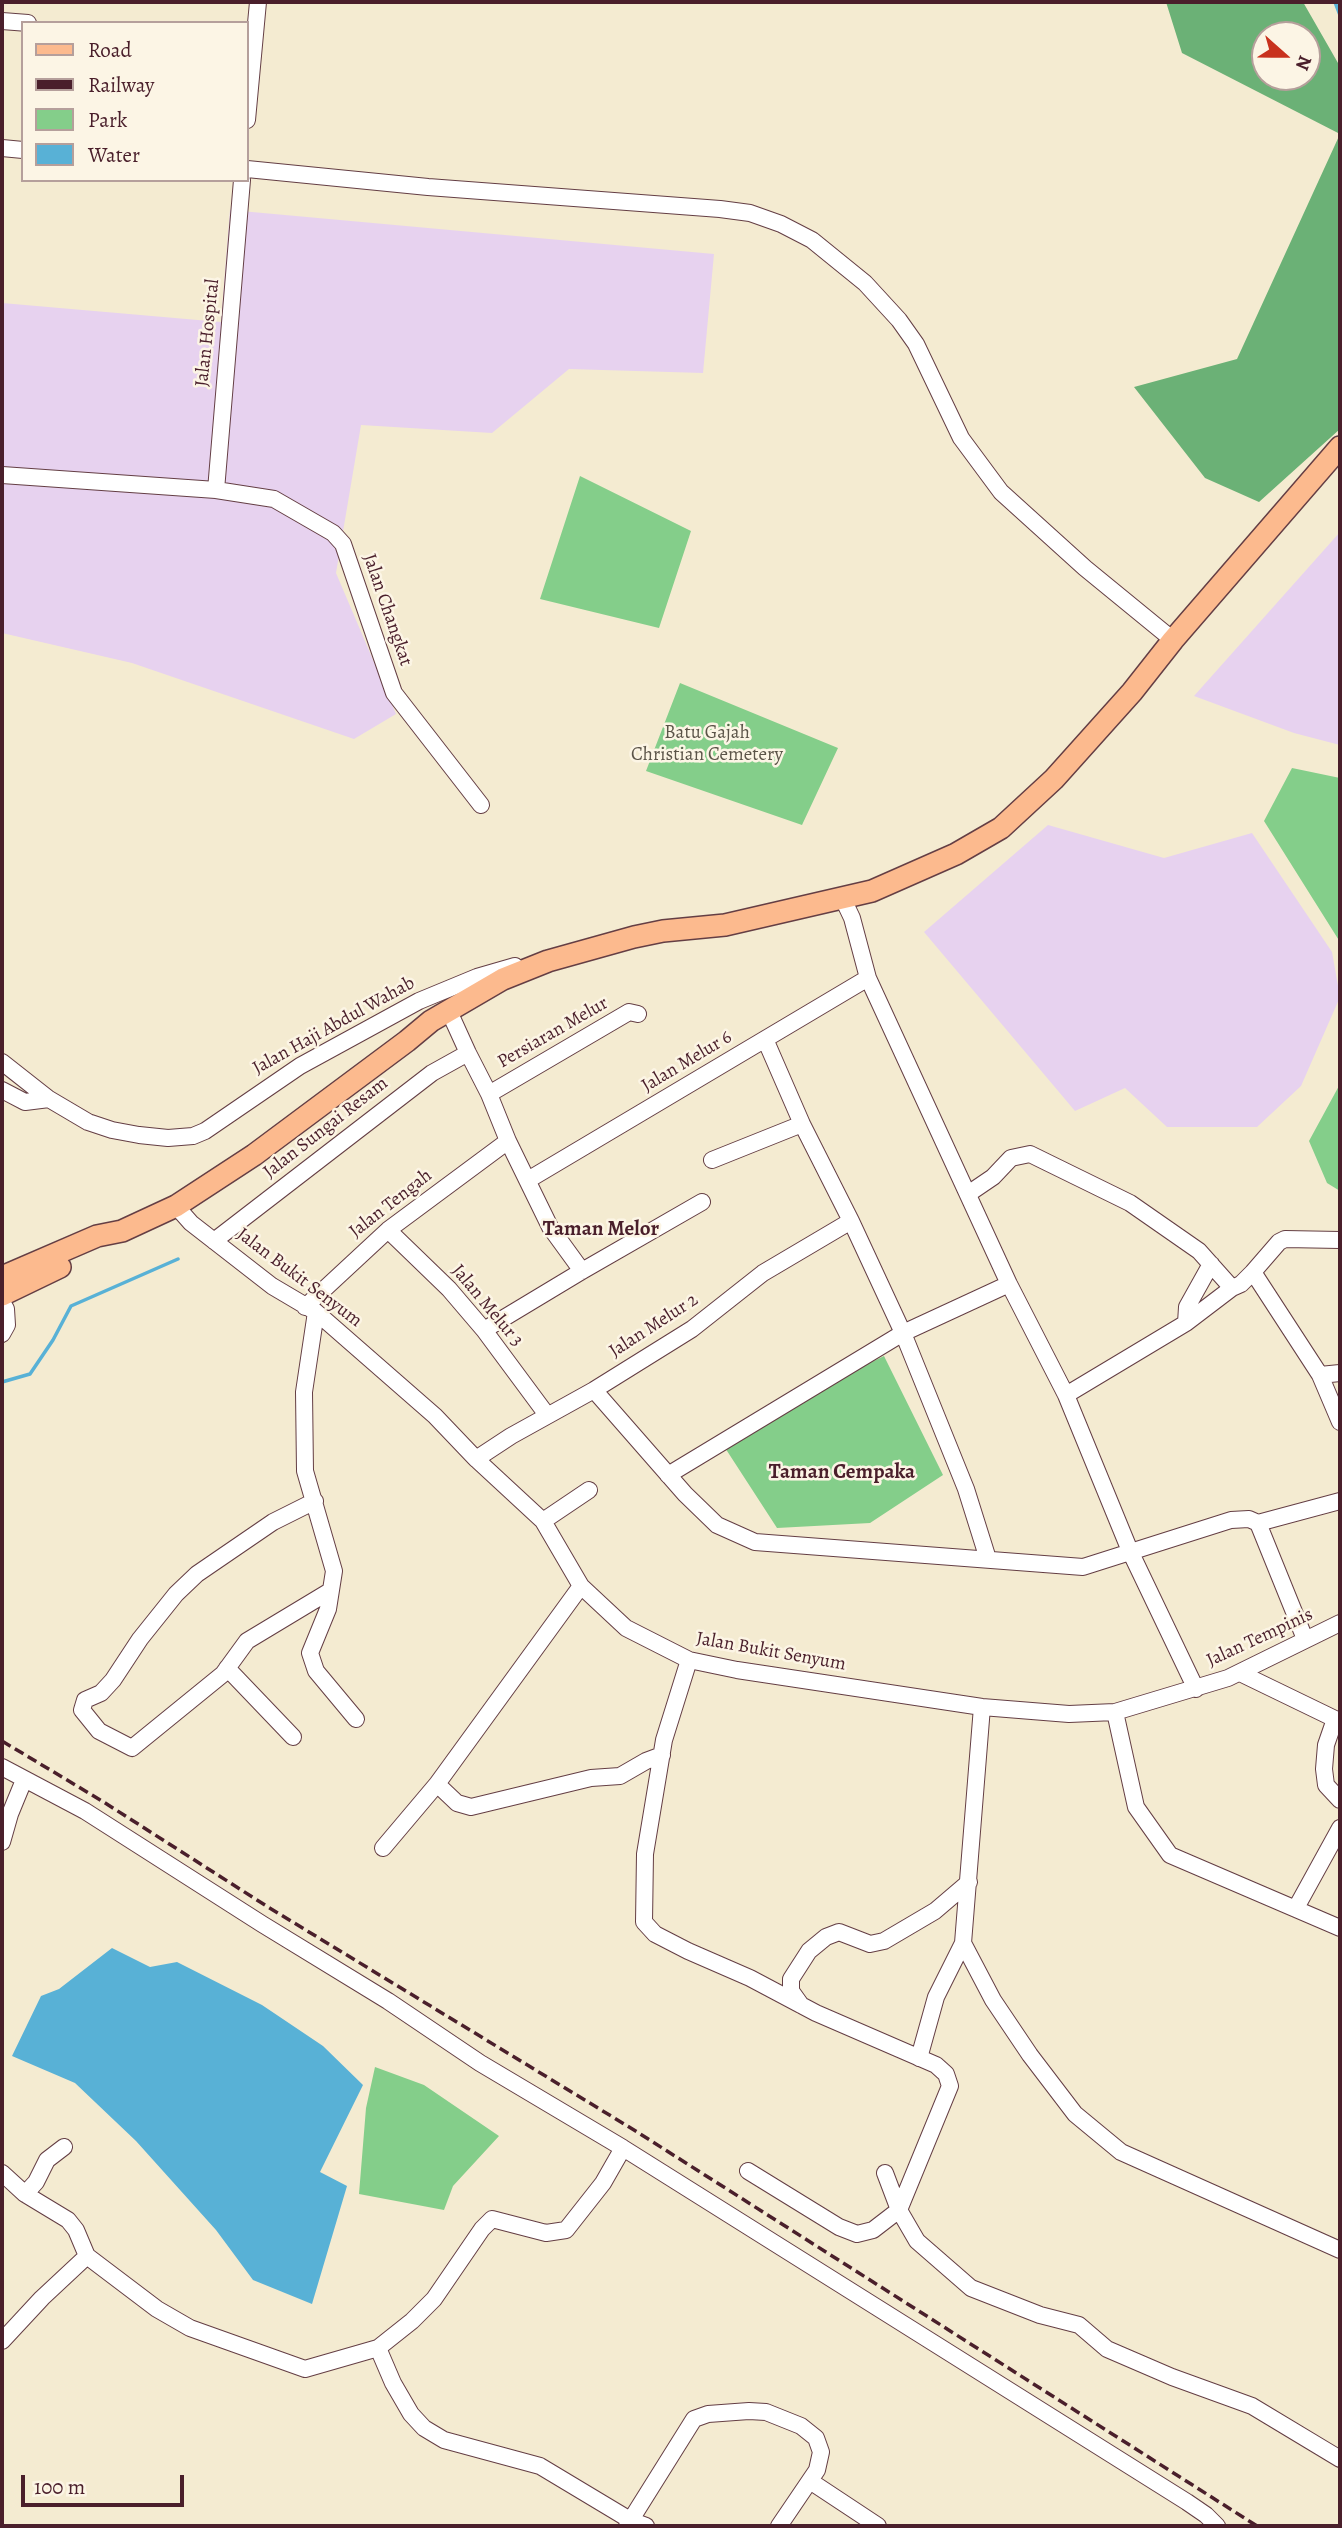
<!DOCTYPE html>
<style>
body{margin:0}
#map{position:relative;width:1342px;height:2528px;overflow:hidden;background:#f4ebd1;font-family:Alegreya,serif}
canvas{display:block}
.frame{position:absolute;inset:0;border:4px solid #4a1f2b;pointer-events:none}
.legend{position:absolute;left:21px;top:21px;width:228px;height:161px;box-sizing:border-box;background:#fcf5e5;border:2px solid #b59f9b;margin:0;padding:9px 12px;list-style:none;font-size:21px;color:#4a1f2b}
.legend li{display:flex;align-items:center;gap:14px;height:35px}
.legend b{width:35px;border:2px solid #b59f9b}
.north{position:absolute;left:1251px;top:21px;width:70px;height:70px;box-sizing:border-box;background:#fcf5e5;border:2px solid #b59f9b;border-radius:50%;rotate:111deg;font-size:19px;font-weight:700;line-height:28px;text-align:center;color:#4a1f2b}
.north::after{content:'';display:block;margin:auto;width:24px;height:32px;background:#c8321e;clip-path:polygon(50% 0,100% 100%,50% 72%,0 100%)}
.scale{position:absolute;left:21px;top:2475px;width:163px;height:32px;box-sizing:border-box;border:4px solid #4a1f2b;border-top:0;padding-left:9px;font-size:21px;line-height:24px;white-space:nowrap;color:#4a1f2b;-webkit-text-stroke:5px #fcf5e5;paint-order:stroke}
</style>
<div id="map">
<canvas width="1342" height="2528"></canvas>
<div class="frame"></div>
<ul class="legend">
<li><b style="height:9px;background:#fcba8e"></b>Road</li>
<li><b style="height:9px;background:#4a1f2b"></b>Railway</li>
<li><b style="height:19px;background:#84ce8a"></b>Park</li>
<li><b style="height:19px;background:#58b1d6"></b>Water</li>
</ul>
<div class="north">N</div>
<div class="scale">100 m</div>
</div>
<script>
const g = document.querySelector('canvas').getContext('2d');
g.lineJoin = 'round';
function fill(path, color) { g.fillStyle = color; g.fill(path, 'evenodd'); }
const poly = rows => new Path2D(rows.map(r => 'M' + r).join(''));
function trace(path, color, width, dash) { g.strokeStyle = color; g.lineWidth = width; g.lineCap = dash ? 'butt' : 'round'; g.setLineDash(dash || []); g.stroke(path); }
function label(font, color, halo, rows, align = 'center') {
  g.font = font + ' Alegreya,serif'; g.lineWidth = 5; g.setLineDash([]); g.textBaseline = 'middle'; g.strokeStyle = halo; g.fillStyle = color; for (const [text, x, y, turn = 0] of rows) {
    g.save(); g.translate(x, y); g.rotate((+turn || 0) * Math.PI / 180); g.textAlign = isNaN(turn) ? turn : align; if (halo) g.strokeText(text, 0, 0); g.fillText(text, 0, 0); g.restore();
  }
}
const built = poly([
 [230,210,714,254,703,373,569,369,492,433,361,425,336,573,396,714,354,739,132,663,2,633,2,303,221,322],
 [1340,532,1340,745,1294,733,1194,696],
 [1048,825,1164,858,1252,833,1332,952,1340,997,1301,1086,1257,1127,1167,1127,1125,1088,1075,1111,924,932]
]);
const green = poly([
 [580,476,691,531,659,628,540,599],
 [680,683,838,748,802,825,646,771],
 [1292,768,1340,778,1340,942,1264,821],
 [1340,1084,1340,1191,1327,1183,1309,1141],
 [884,1356,943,1475,870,1523,777,1528,718,1437],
 [375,2067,424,2085,499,2136,453,2186,444,2210,359,2194,366,2108]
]);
const forest = poly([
 [1166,2,1303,2,1338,63,1340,62,1340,429,1259,502,1205,478,1134,387,1237,359,1340,134,1182,53],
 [1265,35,1307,35,1307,77,1265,77]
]);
const water = poly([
 [112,1948,150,1967,177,1962,262,2005,323,2046,363,2085,320,2172,347,2186,312,2304,253,2280,216,2230,136,2141,75,2083,12,2056,41,1996,59,1989]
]);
const stream = poly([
 [1335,2,1340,15],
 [2,1382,30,1374,53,1340,71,1306,178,1259]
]);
const minor = poly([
 [2,21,28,23],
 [247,120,258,2],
 [2,148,23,150],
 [247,169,428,187,720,209,750,213,781,224,812,240,865,283,899,320,916,344,961,438,1001,492,1085,568,1173,640],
 [2,475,216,490,274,499,333,533,343,544,394,693,481,805],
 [216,490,242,180],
 [843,899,852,918,868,978,1009,1284,1066,1395,1130,1551,1196,1689],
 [453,1020,468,1053,489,1094,508,1141,550,1227,582,1271],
 [765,1039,802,1124,851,1221,903,1333,966,1489,988,1559],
 [2,1062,49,1099,88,1122,112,1130,139,1135,168,1138,193,1136,205,1131,300,1066,419,1001,477,977,515,966],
 [2,1090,25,1102,49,1099],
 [489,1094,629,1012,638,1014],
 [712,1160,802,1124],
 [528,1180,868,978],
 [968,1194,993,1177,1011,1158,1030,1154,1130,1203,1199,1251,1232,1288],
 [176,1206,191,1223,272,1286,316,1312,435,1416,476,1459,543,1521,581,1586,626,1628,689,1660,737,1670,982,1707,1069,1714,1115,1712,1228,1678,1340,1623],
 [388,1230,449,1289,484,1330,547,1415],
 [214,1241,432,1073,468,1053],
 [1253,1272,1279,1242,1285,1239,1340,1240],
 [2,1302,6,1309,7,1325,2,1334],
 [305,1307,388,1230,508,1141],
 [316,1312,304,1392,305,1471,334,1571,328,1609,310,1653,316,1671,356,1719],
 [1186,1323,1187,1307,1211,1264],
 [484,1330,582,1271,702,1202],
 [1320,1375,1340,1373],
 [594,1390,685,1494,717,1525,755,1542,1083,1567,1231,1520,1249,1519,1258,1523,1340,1501],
 [1066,1395,1186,1323,1232,1288,1241,1284,1253,1272,1320,1375,1340,1422],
 [476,1459,511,1436,594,1390,692,1329,763,1273,851,1221],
 [668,1475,903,1333,1009,1284],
 [315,1501,273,1522,197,1574,176,1594,140,1639,113,1680,101,1693,85,1700,82,1710,99,1731,132,1748,223,1674,247,1641,330,1591],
 [543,1521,589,1490],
 [1258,1523,1305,1639],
 [689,1660,664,1740,645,1854,644,1922,655,1934,688,1951,750,1978,816,2013,936,2065,946,2074,950,2086,899,2210,873,2230,857,2234,839,2227,748,2171],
 [227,1668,293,1737],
 [1240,1673,1335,1719,1326,1745,1324,1769,1326,1785,1340,1800],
 [982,1707,963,1943,993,2000,1030,2055,1075,2114,1121,2152,1340,2250],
 [1115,1712,1136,1807,1170,1855,1340,1928],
 [2,1767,85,1811,262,1924,388,2001,480,2063,623,2148,1187,2502,1206,2515,1217,2526],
 [437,1784,457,1803,471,1807,591,1778,620,1776,646,1761,662,1755],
 [2,1842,10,1814,24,1780],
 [383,1848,437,1784,581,1586],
 [1296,1908,1340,1828],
 [801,2005,791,1991,791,1979,809,1951,826,1937,839,1932,870,1944,884,1941,935,1911,969,1882],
 [919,2058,936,1997,963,1943],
 [2,2173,25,2194],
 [885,2173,899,2210,917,2241,971,2288,1040,2315,1079,2325,1107,2349,1172,2377,1252,2406,1340,2459],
 [87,2256,157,2309,190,2328,305,2369,378,2348,412,2321,434,2299,482,2229,492,2219,546,2233,566,2230,603,2183,623,2148],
 [2,2341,42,2298,87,2256,76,2230,68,2220,25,2194,36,2182,47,2160,64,2147],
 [378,2348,393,2383,411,2414,424,2428,444,2440,540,2466,630,2520,646,2526],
 [810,2481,878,2526],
 [627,2526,694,2419,708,2414,749,2411,766,2412,801,2426,816,2438,821,2452,817,2470,779,2526]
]);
const major = poly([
 [2,1277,97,1236,122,1231,176,1206,254,1155,407,1041,431,1021,503,979,548,961,634,937,663,931,725,925,872,891,956,854,1001,828,1054,779,1132,692,1173,640,1340,447],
 [2,1295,60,1267]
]);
const rail = poly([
 [2,1741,102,1801,268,1907,634,2130,1257,2526]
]);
const streetNames = [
 ["Jalan Hospital",208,333,-84],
 ["Jalan Changkat",387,610,71],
 ["Jalan Haji Abdul Wahab",334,1026,-29],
 ["Persiaran Melur",553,1033,-30],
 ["Jalan Melur 6",687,1062,-31],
 ["Jalan Sungai Resam",326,1128,-38],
 ["Jalan Tengah",391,1204,-38],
 ["Jalan Bukit Senyum",299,1278,37],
 ["Jalan Melur 3",487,1306,50],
 ["Jalan Melur 2",654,1326,-33],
 ["Jalan Tempinis",1260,1638,-25],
 ["Jalan Bukit Senyum",771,1652,10]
];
const parkNames = [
 ["Batu Gajah",707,733],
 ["Christian Cemetery",707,755]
];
const neighbourhoodNames = [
 ["Taman Melor",601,1230],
 ["Taman Cempaka",842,1473]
];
fill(built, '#e7d2ef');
fill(green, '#84ce8a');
fill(forest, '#6bb176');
fill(water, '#58b1d6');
trace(stream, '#58b1d6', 3.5);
trace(minor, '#643e44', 18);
trace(major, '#643e44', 24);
trace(minor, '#fff', 16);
trace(major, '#fcba8e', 21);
trace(rail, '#4a1f2b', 3.5, [10, 5]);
label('19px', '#4a1f2b', '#fcf5e5', streetNames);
label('19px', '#5b5448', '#fcf5e5', parkNames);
label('bold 21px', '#4a1f2b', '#fcf5e5', neighbourhoodNames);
</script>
